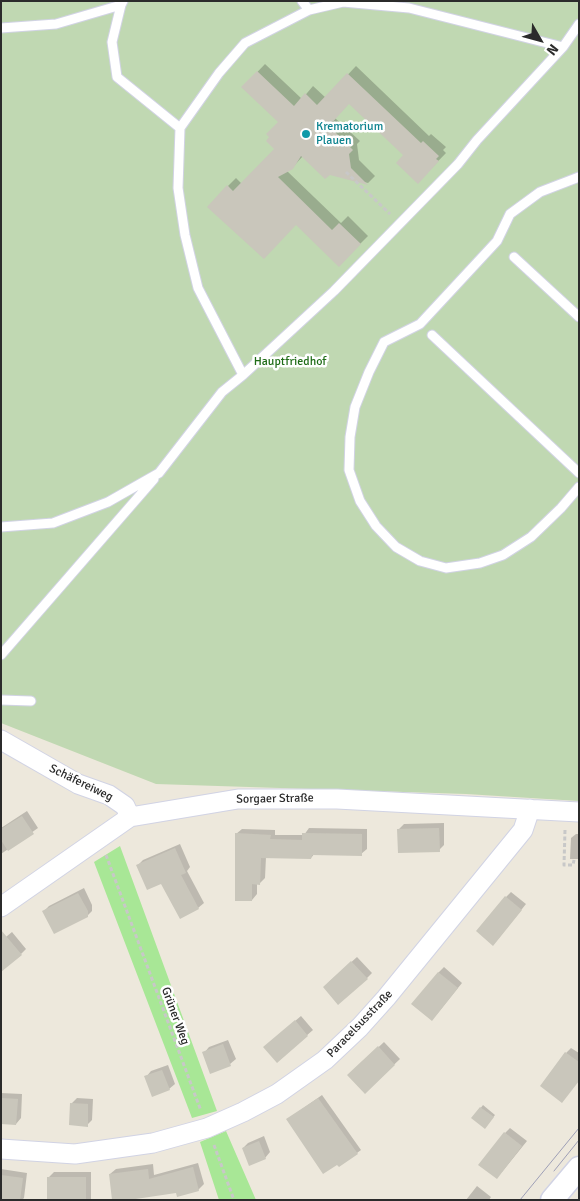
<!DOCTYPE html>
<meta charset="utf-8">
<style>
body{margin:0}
#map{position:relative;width:580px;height:1201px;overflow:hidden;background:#ede8dc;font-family:Signika,sans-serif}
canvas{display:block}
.frame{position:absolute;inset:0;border:2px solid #2b2b2b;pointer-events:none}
.north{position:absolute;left:515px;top:15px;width:50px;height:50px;-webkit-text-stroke:4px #fff;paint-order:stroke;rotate:128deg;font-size:14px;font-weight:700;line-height:20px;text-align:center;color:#2b2b2b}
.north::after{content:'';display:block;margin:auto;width:18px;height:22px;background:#2b2b2b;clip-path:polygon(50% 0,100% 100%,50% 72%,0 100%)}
</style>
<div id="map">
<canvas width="580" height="1201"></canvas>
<div class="frame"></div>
<div class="north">N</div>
</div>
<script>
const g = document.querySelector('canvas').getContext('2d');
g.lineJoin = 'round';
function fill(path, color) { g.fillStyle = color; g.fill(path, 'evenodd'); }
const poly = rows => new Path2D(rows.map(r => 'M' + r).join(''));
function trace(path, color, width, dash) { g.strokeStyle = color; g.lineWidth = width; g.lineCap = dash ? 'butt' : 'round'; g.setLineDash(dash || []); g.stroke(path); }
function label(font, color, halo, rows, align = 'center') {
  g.font = font + ' Signika,sans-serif'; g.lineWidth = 5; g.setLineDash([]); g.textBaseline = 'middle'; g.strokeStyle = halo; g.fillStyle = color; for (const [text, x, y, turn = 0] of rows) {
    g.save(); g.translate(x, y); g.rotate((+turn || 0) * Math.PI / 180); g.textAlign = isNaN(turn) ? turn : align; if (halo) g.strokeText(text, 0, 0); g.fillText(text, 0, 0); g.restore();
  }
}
const green = poly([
 [120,846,217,1111,192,1118,94,862],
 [226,1131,256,1200,219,1200,200,1142]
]);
const cemetery = poly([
 [1,1,579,1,579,801,466,794,156,784,1,723]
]);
const shadow = poly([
 [265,64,302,99,313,86,326,98,356,66,429,136,431,134,446,147,443,150,446,153,418,182,405,155,349,103,335,118,360,141,357,144,359,160,375,176,368,183,329,173,303,156,292,168,287,171,341,223,348,216,368,236,339,265,296,223,271,250,228,186,236,178,242,184,276,149,279,122,243,87],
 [27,811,38,828,1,854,1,828],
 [444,823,444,845,439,850,399,829,404,824],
 [309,828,367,829,367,849,361,854,315,853,311,858,266,857,265,878,260,883,257,883,257,894,252,900,236,834,242,829,275,830,275,835,304,835],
 [576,834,579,834,579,859,570,859,571,838],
 [180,844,190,867,187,871,204,903,198,908,138,865,143,860],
 [84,888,92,905,92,911,87,916,44,911,49,906],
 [511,892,526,904,498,939,506,897],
 [12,932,26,949,21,954,1,941],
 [357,957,372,973,367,978,329,982],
 [444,967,462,983,437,1014,438,973],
 [301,1016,313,1030,277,1061,270,1042],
 [228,1040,236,1059,230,1064,204,1053,209,1047],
 [384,1042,400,1059,365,1092,349,1075],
 [571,1048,579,1053,579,1081,566,1053],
 [168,1065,175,1084,169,1089,146,1077,151,1071],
 [1,1093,22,1094,21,1118,16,1124,1,1123],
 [322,1095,361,1150,357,1153,288,1119],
 [77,1098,93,1099,92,1120,87,1125,71,1104],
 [483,1105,495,1115,487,1125,473,1118],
 [510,1128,527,1141,502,1172,505,1133],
 [264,1136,270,1152,265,1158,243,1148,248,1143],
 [198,1163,204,1184,198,1190,177,1192,110,1174,116,1169,153,1164,154,1175],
 [1,1169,27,1173,24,1198,22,1200,1,1200],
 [54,1172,91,1172,91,1199,48,1200,49,1177],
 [477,1186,491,1197,489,1200,466,1200]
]);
const building = poly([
 [257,71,294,106,305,93,317,105,347,73,421,143,423,141,439,156,436,159,439,161,418,184,396,163,403,155,349,104,329,126,353,150,349,154,351,168,368,185,330,175,325,179,301,156,293,169,278,177,332,230,339,223,361,244,339,267,296,225,264,259,207,207,227,185,233,191,274,149,266,141,269,137,266,134,278,122,241,87],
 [22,816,34,834,8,851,1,840,1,829],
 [439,828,440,852,398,853,397,829],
 [235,833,271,835,270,839,302,840,302,833,362,834,362,856,312,855,311,859,261,858,260,885,252,884,252,901,235,901],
 [175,848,186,873,181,875,199,909,180,919,161,884,147,890,136,865],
 [78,893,88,911,88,917,54,934,42,911],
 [505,896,522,910,493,946,476,931],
 [1,930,22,955,1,972],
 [351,961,368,979,338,1005,323,987],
 [438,972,458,988,432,1021,411,1004],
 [295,1020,308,1036,277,1063,263,1047],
 [223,1044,231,1066,210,1074,202,1052],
 [378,1046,395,1065,365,1094,347,1075],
 [565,1052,579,1062,579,1081,562,1103,540,1086],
 [162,1070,170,1090,152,1097,144,1076],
 [1,1098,18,1099,16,1125,1,1124],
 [318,1098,358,1154,339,1167,337,1165,323,1174,286,1119],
 [70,1103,88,1104,88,1127,69,1125],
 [480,1107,494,1117,485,1129,471,1118],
 [504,1132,522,1146,497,1179,478,1165],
 [259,1141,266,1159,249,1166,242,1148],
 [193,1167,199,1191,177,1197,176,1193,129,1200,112,1200,109,1174,148,1169,149,1179],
 [1,1175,23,1178,20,1200,1,1200],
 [47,1177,86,1177,86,1200,47,1200]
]);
const path = poly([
 [346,172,390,214],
 [565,830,564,865,573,865,574,860],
 [106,855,201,1111],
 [214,1145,234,1200]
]);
const service = poly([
 [123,1,121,5,112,42,117,77,180,128],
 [302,1,309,10],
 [1,28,56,24,121,5],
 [579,177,540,192,510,214,497,241,420,324,384,342,369,372,355,407,350,437,349,470,360,501,376,526,396,547,420,561,446,568,480,563,503,555,531,537,561,508,579,487],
 [514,257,579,317],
 [432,335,579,473],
 [243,375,334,291,458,164,477,140,563,47,579,24],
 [1,527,53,523,108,502,159,473,222,392,243,375,198,288,185,235,178,188,180,128,219,73,245,43,309,10,343,2,409,8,563,47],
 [1,655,154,479],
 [1,700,31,701]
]);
const minor = poly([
 [1,740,78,784,109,795,125,806,130,817],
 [1,907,130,817,238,799,337,799,579,812],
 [1,1149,75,1154,153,1143,207,1128,243,1112,277,1094,325,1060,360,1027,386,998,523,830,530,809]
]);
const tertiary = poly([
 [552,1200,579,1168]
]);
const tram = poly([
 [554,1171,579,1140],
 [520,1200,579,1128]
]);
const markers = [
 [306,134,5,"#0f9aa8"]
];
const cultureNames = [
 ["Krematorium",316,127],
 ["Plauen",316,141]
];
const parkNames = [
 ["Hauptfriedhof",290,362]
];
const streetNames = [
 ["Schäfereiweg",81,783,26],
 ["Sorgaer Straße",275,799,-1],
 ["Grüner Weg",175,1016,70],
 ["Paracelsusstraße",360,1024,-46]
];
fill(green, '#a8e796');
fill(cemetery, '#c0d8b2');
fill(shadow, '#0003');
fill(building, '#c9c6bb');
trace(service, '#d1d3e4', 11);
trace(minor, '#d1d3e4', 21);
trace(tertiary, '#d1d3e4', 25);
trace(path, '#c8c8c8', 3, [4, 2.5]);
trace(service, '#fff', 9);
trace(minor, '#fff', 19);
trace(tertiary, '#fff', 22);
trace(tram, '#9e9fb6', 1);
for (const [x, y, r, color] of markers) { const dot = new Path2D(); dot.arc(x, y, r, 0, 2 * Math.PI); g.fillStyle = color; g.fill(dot); trace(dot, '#fff', 2); }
label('12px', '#0d838f', '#fff', cultureNames, 'left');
label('12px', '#1f6c17', '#fff', parkNames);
label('12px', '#2b2b2b', '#fff', streetNames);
</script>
